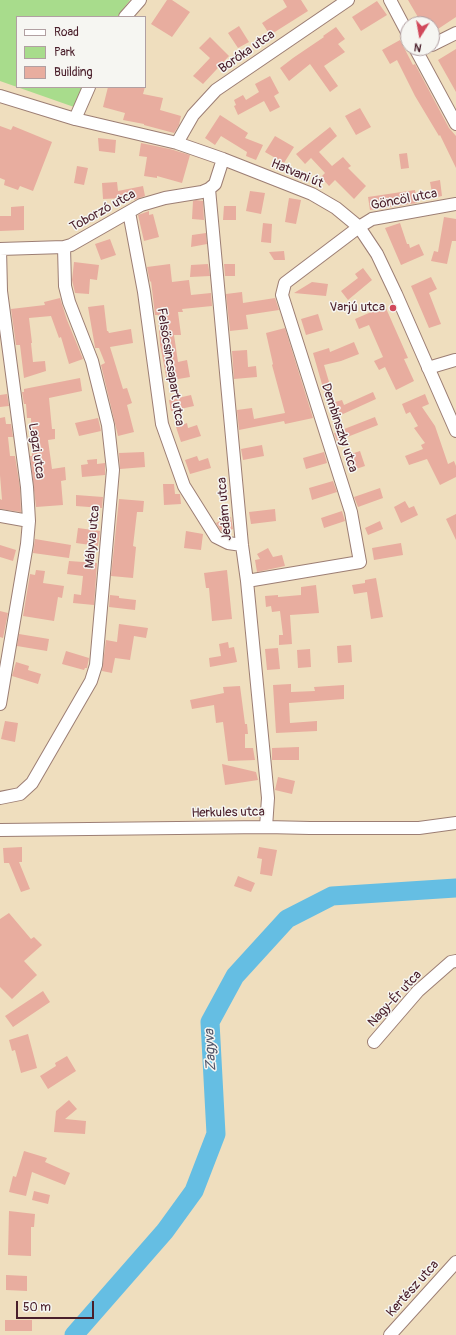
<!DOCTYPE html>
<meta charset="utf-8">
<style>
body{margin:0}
#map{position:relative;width:456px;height:1335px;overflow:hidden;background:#efdebe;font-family:Pangolin,sans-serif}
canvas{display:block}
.legend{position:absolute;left:16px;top:16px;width:130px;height:72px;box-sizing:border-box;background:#f6f6f2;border:1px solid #b1a0a2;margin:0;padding:5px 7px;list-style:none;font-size:12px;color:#4a1f2b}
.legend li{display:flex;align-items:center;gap:8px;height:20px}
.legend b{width:20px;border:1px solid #b1a0a2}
.north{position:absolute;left:400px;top:16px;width:40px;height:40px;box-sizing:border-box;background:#f6f6f2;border:1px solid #b1a0a2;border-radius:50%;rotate:191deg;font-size:11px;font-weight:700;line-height:16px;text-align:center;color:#4a1f2b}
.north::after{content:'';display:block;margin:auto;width:14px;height:18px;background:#d1495b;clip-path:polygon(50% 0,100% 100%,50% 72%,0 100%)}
.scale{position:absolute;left:16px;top:1301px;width:78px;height:18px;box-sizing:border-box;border:2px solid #4a1f2b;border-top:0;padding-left:5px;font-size:12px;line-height:14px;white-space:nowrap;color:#4a1f2b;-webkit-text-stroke:3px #f6f6f2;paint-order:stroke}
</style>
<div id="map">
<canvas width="456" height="1335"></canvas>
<ul class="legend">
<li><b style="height:5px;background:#fff"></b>Road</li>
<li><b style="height:11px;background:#a8dc8c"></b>Park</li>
<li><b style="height:11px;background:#e8ad9f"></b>Building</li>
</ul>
<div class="north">N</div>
<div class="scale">50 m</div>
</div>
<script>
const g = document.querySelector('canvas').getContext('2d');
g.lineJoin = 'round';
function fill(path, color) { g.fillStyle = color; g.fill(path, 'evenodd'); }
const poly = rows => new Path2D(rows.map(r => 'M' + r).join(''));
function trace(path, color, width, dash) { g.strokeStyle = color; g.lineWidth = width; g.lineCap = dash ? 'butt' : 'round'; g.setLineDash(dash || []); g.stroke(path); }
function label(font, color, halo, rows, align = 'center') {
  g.font = font + ' Pangolin,sans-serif'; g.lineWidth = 3; g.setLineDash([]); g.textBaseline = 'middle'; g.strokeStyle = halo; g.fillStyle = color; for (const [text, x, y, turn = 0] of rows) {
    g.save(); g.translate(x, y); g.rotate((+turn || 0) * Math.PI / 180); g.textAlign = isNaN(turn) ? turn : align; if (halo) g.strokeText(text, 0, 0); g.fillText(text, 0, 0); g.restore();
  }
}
const green = poly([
 [0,0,130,0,117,17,17,17,17,87,0,81],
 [17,87,83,87,74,107]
]);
const river = poly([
 [74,1335,165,1231,194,1191,216,1134,210,1022,235,976,287,919,332,896,456,888]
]);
const building = poly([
 [167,0,172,0,190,12,172,37,151,24],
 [283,0,301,0,308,11,270,35,262,23,287,7],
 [408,0,456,0,456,17,432,33,432,24,422,24],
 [377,1,387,15,361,31,352,17],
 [239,26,249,42,238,48,228,33],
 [336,27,345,39,338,44,345,52,324,66,338,86,330,92,310,64,289,81,280,68,293,58,324,37,323,36],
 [210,37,229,56,203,84,193,76,210,58,199,48],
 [400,40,413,65,415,64,449,128,456,136,456,168,440,135,439,136,415,96,397,60,390,64,382,50],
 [456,49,456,92,438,60],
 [270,76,279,93,274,96,280,107,270,112,264,101,238,115,234,106,236,105,234,100,243,95,246,100,259,92,255,84],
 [108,87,145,87,143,94,163,98,160,110,181,116,179,125,174,133,144,125,144,124,123,120,125,113,103,107],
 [360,108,371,127,356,135,345,116],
 [220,115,248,133,245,138,263,145,256,160,246,156,247,152,221,136,215,145,205,138],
 [0,126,11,130,13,126,52,142,33,191,20,186,18,190,4,185,5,180,0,178],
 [330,127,337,136,319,152,332,166,343,157,351,166,348,168,366,186,354,199,335,180,329,186,321,177,325,173,311,158,305,164,296,154],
 [275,136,294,147,284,163,265,152],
 [98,138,116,140,115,153,99,151],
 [141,143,170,149,190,155,182,183,157,176,157,178,144,176,147,157,139,156],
 [407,153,409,168,401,169,399,154],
 [77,166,88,168,84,185,74,183],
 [440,180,442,196,433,198,430,182],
 [117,182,118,191,143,186,145,196,134,200,134,199,126,200,126,198,103,199,102,183],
 [415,190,417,203,370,210,368,197],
 [250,191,265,193,261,214,246,211],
 [289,198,301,200,296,224,285,222],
 [196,200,203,201,204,220,192,219,193,201],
 [24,206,24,230,0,231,0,216,11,216,11,207],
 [224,206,236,206,236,220,223,220],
 [149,211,149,215,153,214,159,237,144,241,138,215],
 [444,217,456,219,456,241,452,241,447,264,431,261,434,251,438,252],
 [263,223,272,224,271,243,261,242],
 [400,223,407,244,409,244,410,248,419,244,424,255,401,265,385,228],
 [206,233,207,244,191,247,192,235],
 [110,239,116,255,101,260,95,244],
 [284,251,285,260,274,260,269,252],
 [74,262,99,265,97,280,90,279,89,294,75,293,72,280],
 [170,264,172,282,189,280,191,295,211,293,212,306,182,309,183,312,178,312,181,335,174,335,178,362,187,360,190,377,167,381,160,344,158,315,155,315,151,281,150,282,147,267],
 [208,264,210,276,190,277,191,265],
 [224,264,235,264,235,276,225,276],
 [363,268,372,280,348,300,341,291,358,278,355,274],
 [431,277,437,289,429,293,441,324,429,328,411,286],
 [312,282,328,284,326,296,294,293],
 [242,292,243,303,275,298,279,310,246,315,248,329,230,331,226,294],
 [60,298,67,320,83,359,69,364,61,337,59,338,51,316,29,318,32,343,31,343,33,362,45,361,46,371,24,378,20,345,16,345,11,309,45,305,44,302],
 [104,305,107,331,108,331,109,333,131,329,133,343,110,347,123,389,127,388,132,403,127,405,134,432,118,436,101,365,105,363,99,348,95,348,95,347,88,307],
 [385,306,408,358,404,359,414,381,396,390,385,367,379,370,374,361,383,357,369,325,359,329,355,319],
 [318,314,323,330,306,335,301,319],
 [285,328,313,418,285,424,284,421,239,430,237,410,252,408,254,419,285,413,272,365,273,364,266,333],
 [354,342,359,354,341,361,324,365,335,402,342,400,344,405,373,392,376,399,332,419,313,353,329,348,330,352],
 [247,350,248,367,256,366,257,377,234,379,232,351],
 [80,378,82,391,49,398,52,429,55,429,55,439,48,440,52,469,65,467,66,480,61,481,63,505,36,507,30,456,32,456,31,418,27,418,26,404,24,404,22,392,24,392,24,389],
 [7,394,9,406,0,407,0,395],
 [425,394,429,404,422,407,435,426,448,464,454,461,456,466,456,477,440,485,427,459,409,465,405,456,423,449,421,445,425,443,414,428,418,426,410,412,406,414,402,404],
 [191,395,194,406,171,411,169,400],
 [5,417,6,424,11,424,13,437,8,437,10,456,15,456,20,488,21,512,0,509,0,499,2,500,0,475,0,418],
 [375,417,378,425,337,441,334,433],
 [98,418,101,431,79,436,75,423],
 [187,423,188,428,197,425,201,436,181,442,176,427],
 [262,445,264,456,243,460,241,449],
 [360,451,365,466,350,471,345,456],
 [144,452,145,467,120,469,119,453],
 [324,452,327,463,306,469,303,458],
 [197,456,199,461,208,458,211,468,190,474,185,460],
 [97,459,97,464,105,463,105,475,82,477,81,465,88,464,87,460],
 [333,481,337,492,312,500,309,488],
 [163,484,174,484,175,494,180,494,181,504,164,505],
 [380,488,383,498,358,507,354,497],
 [76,495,103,497,102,508,76,506],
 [119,499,144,501,143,512,137,512,133,546,136,547,133,578,111,576],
 [405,501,409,508,414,506,418,515,401,523,394,507],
 [275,509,276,521,251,524,249,512],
 [342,511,345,521,324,528,321,518],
 [456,514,456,540,446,519],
 [231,517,233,529,225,533,221,531,216,523],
 [380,521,383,529,368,535,365,528],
 [78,528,100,531,98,546,76,543],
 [186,531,203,534,201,550,184,548],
 [35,539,71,545,69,558,33,553],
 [401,543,403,555,374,560,372,548],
 [0,545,16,550,13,561,0,557],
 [268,548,273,557,282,555,285,566,257,572,255,560,260,559,257,554],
 [69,561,97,563,94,605,73,603,74,594,81,595,83,576,67,574],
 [36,570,45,571,43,583,64,586,62,598,58,597,54,621,23,616,30,574,35,575],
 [227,570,232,619,212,621,209,588,206,588,204,573],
 [376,578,383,617,371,619,367,592,354,594,352,585,365,583,365,580],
 [316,585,319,613,290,615,292,644,279,645,279,635,283,635,280,611,272,612,271,606,266,607,265,596,278,595,278,597,301,595,301,587],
 [110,595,119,596,119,598,136,600,135,610,109,607],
 [0,611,8,613,3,638,0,637],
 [119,624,148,628,146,638,134,636,130,660,115,658,112,673,102,671,106,640,117,642],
 [19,634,49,639,47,651,17,646],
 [228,642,229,648,234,647,237,662,210,667,209,658,221,656,219,644],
 [351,645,352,662,338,663,337,646],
 [278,648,280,669,267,670,265,649],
 [310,649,311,667,298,668,297,650],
 [66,651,89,658,87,668,85,668,84,670,62,664],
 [16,662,29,666,28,670,41,674,38,684,12,676],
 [291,684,291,692,315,691,314,687,344,685,344,699,289,703,290,723,317,721,317,731,276,733,273,685],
 [240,686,245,724,247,724,248,734,245,734,245,748,253,748,255,760,228,761,223,722,216,723,214,705,192,709,190,700,224,693,223,687],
 [5,721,18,723,15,742,1,739],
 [299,747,299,760,272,760,272,748],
 [222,764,256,772,258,780,225,785],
 [278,777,295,781,292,794,275,790],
 [22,847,22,862,19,862,30,889,21,892,9,863,4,863,3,848],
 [259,847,277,850,272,876,260,874,262,859,257,858],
 [238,876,255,883,251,892,234,886],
 [9,913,31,939,34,937,42,945,24,961,37,975,12,999,0,987,0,919],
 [43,991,50,1002,13,1027,5,1016],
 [28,1034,37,1068,21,1073,15,1050,12,1051,9,1040],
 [67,1056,76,1071,48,1089,40,1076,56,1066,55,1063],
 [69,1100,77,1109,65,1119,86,1121,85,1134,54,1132,56,1111],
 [24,1151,47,1158,45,1162,70,1173,65,1185,32,1172,26,1196,9,1192,13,1176,16,1177],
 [34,1191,50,1195,48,1204,32,1200],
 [9,1211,35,1214,34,1227,31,1227,31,1256,8,1255],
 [6,1275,27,1276,27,1291,6,1290],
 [5,1320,32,1320,32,1331,5,1331]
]);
const minor = poly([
 [390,0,408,34],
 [125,17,140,0],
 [432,45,456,33],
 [415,48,456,124],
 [0,96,75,119,177,143,223,159,312,194,336,208,359,227,377,254,396,294,456,431],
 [75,119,89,87],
 [177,143,193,115,216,90,348,0],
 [209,189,242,545,247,581,268,798,266,827],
 [129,212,144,292,162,424,184,486,216,537,228,543,242,545],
 [428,368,455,360,456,360],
 [0,516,29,521],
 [247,581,360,562,351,512,282,295,285,283,359,227,372,219,456,204],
 [0,704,27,544,29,521,27,487,1,291,0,249,64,247,71,245,141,205,165,198,202,192,209,189,215,184,223,159],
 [0,798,20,794,32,783,91,681,96,665,113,470,108,425,92,361,69,302,65,286,64,247],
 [0,830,266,827,310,828,419,828,456,823],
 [374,1042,418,991,451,962,456,961],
 [390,1335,456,1262]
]);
const markers = [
 [393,308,4,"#d1495b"]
];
const streetNames = [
 ["Boróka utca",247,52,-35],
 ["Hatvani út",297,174,23],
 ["Göncöl utca",404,200,-11],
 ["Toborzó utca",103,211,-29],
 ["Felsőcsincsapart utca",170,367,81],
 ["Dembinszky utca",339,428,72],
 ["Lagzi utca",36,451,82],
 ["Jedám utca",225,509,-95],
 ["Mályva utca",93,537,-85],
 ["Herkules utca",228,813,-1],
 ["Nagy-Ér utca",395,999,-47],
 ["Kertész utca",413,1289,-48]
];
const poiNames = [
 ["Varjú utca",385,308]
];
const waterNames = [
 ["Zagyva",211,1050,-93]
];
fill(green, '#a8dc8c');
trace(river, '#65bee3', 19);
fill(building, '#e8ad9f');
trace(minor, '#9c7e74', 14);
trace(minor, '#fff', 12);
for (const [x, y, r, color] of markers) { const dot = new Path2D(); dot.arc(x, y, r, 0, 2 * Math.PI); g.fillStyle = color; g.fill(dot); trace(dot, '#f6f6f2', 1.5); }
label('13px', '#4a1f2b', '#f6f6f2', streetNames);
label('13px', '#4a1f2b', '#f6f6f2', poiNames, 'right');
label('italic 14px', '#53576b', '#f6f6f2', waterNames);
</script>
